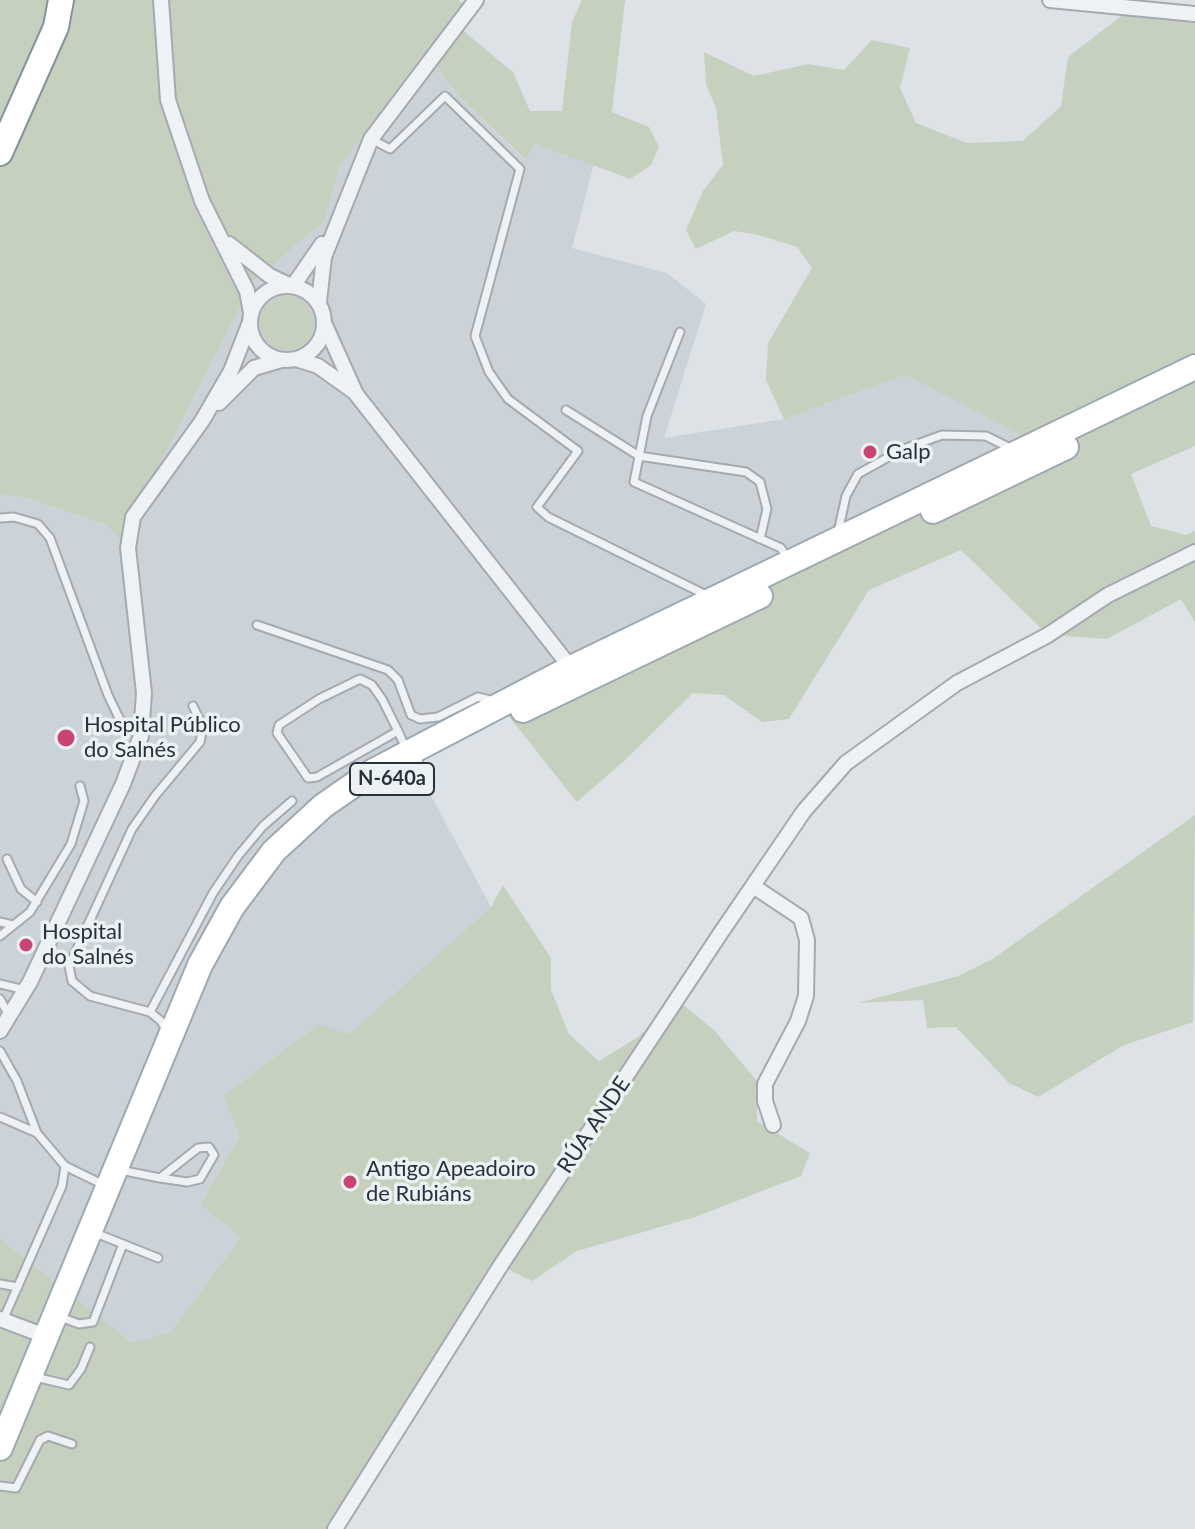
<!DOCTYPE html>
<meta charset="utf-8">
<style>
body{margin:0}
canvas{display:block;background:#dde2e6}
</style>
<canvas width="1195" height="1529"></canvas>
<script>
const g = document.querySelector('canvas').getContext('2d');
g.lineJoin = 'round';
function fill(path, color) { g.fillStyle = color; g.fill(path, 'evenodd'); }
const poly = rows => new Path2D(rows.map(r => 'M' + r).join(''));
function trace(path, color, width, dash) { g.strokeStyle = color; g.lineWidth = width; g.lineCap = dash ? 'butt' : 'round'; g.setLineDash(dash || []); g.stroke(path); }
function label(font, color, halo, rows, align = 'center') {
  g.font = font + ' Lato,sans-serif'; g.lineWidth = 7; g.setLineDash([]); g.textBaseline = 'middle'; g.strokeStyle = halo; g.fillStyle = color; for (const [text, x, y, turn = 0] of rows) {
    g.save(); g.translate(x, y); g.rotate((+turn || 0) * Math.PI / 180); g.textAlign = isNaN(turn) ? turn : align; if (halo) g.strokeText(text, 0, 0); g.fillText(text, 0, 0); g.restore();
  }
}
const built = poly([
 [423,55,430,57,456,93,525,160,533,143,594,163,572,248,667,273,706,304,664,438,784,419,905,375,1037,442,408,753,491,907,240,1136,200,1205,241,1237,170,1333,0,1529,0,494,26,498,107,525,121,540,136,637,133,517,253,282,324,221,340,166]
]);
const green = poly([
 [0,0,458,0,469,9,456,25,513,72,530,111,562,111,572,22,582,0,625,0,612,112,649,127,659,147,651,165,630,179,534,143,526,160,456,93,430,57,423,55,340,166,324,221,253,282,121,540,107,525,26,498,0,494],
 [1129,10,1195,14,1195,446,1131,474,1151,526,1186,535,1195,531,1195,622,1181,599,1107,639,1048,635,961,550,869,590,789,719,762,722,724,695,693,693,625,760,577,802,499,704,1036,442,905,375,784,419,766,380,768,343,812,268,797,247,759,235,734,231,696,249,686,230,703,191,723,165,716,108,706,84,704,52,754,76,808,64,844,70,872,40,910,48,900,88,916,123,967,143,1023,141,1061,106,1068,57],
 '260 323a27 27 0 1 1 54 0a27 27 0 1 1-54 0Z',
 [1195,815,1193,1022,1124,1045,1038,1097,1009,1083,956,1027,927,1028,923,1000,858,1003,958,976,994,958],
 [503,885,551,958,551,990,569,1034,599,1061,638,1037,677,1000,714,1030,757,1081,757,1121,810,1153,801,1176,695,1217,577,1251,532,1281,501,1266,335,1529,0,1529,0,1239,132,1343,170,1333,241,1237,200,1205,240,1136,224,1096,318,1025,350,1034,491,907]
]);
const service = poly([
 [371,139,390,149,445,96,520,169,475,336,489,372,508,399,578,451,537,507,548,517,708,596],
 [680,332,647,416,634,482,781,548,787,558],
 [566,410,639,456,746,472,760,482,767,509,760,539],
 [0,518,14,517,38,524,50,538,108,695,120,720,139,735],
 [838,532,846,496,858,474,901,450,942,435,986,436,1012,449],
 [257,625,388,670,398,680,411,715,420,719,438,717,478,697,494,701],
 [398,731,317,777,308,778,277,733,279,725,319,699,360,679,372,685,382,699,398,731,407,751],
 [7,859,21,889,37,902],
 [0,922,13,925],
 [0,936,30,912,71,844,84,801,80,786],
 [0,984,25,990],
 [0,999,8,1014],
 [150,1012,213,893,238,856,263,826,292,801],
 [167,1032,161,1021,150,1012,90,996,72,981,69,966,132,829,155,796,200,742,203,727,193,706],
 [0,1051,17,1081,37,1133],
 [0,1117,37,1133,65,1166,62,1186,3,1320],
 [65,1166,106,1186],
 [120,1170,160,1178,187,1182,200,1179,214,1155,209,1147,198,1148,160,1178],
 [93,1232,158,1258],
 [0,1284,18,1287],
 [60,1317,79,1324,93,1322,123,1244],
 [35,1377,69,1385,81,1369,90,1347],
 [0,1486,16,1488,40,1440,48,1436,72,1444]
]);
const minor = poly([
 [161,0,168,100,202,201,247,291,251,313],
 [1050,0,1195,14],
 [229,244,270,276,287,284],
 '250 323a37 37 0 1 1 74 0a37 37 0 1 1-74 0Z',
 [293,286,322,244],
 [319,302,324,257,371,139,476,0],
 [325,325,356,394,571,668,575,668],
 [296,359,318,366,353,391],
 [219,403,254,368,281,360],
 [378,786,415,761],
 [753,886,801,918,807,940,806,996,798,1021,765,1084,765,1101,773,1125],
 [0,1031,30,982,123,784,141,736,144,693,128,548,133,517,202,421,231,371,250,322],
 [0,1319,48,1337],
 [335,1529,501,1265,720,934,804,811,846,763,957,683,1048,635,1108,595,1195,552]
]);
const primary = poly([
 [933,511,1066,447],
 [523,710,760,596],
 [0,1448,200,965,232,907,274,851,323,806,372,772,571,668,1195,367]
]);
const trunk = poly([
 [0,153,56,27,61,0]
]);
const markers = [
 [870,452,8,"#ca4472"],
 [66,738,10,"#ca4472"],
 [26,945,8,"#ca4472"],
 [350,1182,8,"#ca4472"]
];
const shields = [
 [392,779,84]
];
const shieldNames = [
 ["N-640a",392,779]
];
const poiNames = [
 ["Galp",886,452],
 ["Hospital Público",84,725],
 ["do Salnés",84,750],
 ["Hospital",42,932],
 ["do Salnés",42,957],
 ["Antigo Apeadoiro",366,1169],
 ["de Rubiáns",366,1194]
];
const streetNames = [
 ["RÚA ANDE",594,1125,-56]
];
fill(built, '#cbd2d8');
fill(green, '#c6d0be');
trace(service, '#a3aab0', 11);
trace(minor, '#a3aab0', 18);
trace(primary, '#9da9b2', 28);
trace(trunk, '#85939d', 28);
trace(service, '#eff2f5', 7);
trace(minor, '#eff2f5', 14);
trace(primary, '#fff', 24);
trace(trunk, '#fff', 24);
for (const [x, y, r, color] of markers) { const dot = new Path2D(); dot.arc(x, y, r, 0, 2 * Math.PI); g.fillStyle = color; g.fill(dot); trace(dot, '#ecf1f4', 3); }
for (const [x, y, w] of shields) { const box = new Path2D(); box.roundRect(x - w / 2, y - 16, w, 32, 6); g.fillStyle = '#ecf1f4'; g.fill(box); trace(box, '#27333c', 2); }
label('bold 20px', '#27333c', null, shieldNames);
label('22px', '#27333c', '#ecf1f4', poiNames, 'left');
label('22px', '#27333c', '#ecf1f4', streetNames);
</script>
